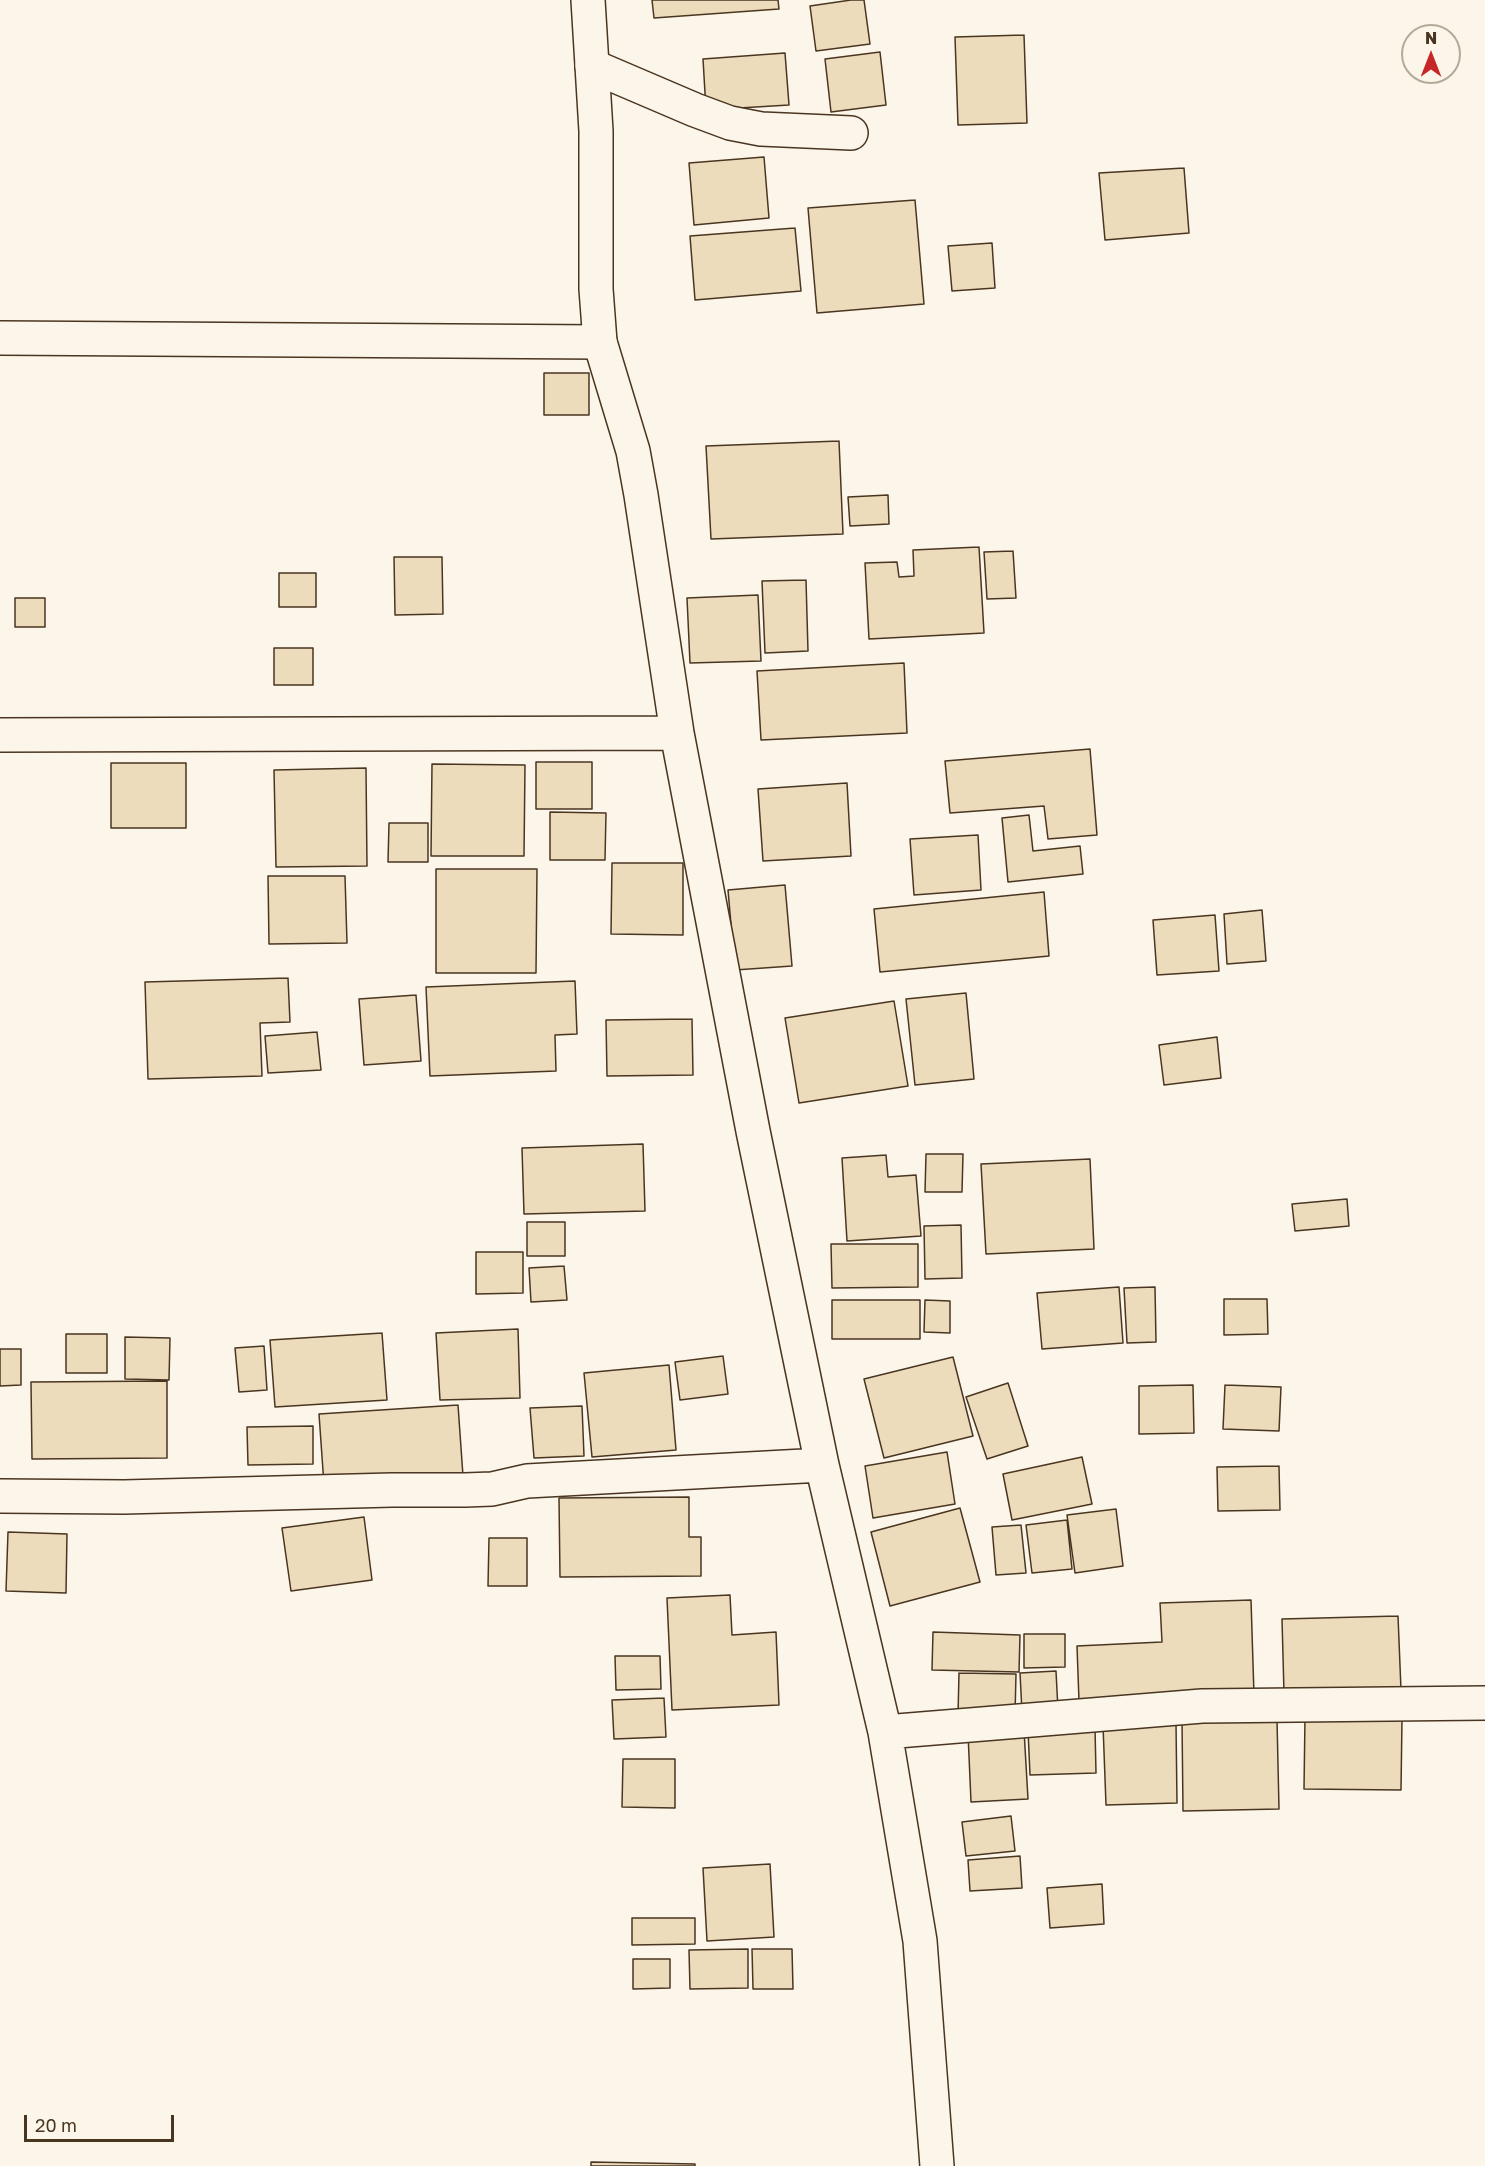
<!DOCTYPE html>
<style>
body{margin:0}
#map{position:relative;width:1485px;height:2166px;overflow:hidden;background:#fbf6e9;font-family:"Golos Text",sans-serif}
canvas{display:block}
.north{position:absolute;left:1401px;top:24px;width:60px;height:60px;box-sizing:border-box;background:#fbf6e9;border:2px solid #b4a999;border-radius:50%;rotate:0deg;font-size:16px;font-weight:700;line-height:24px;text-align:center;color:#4a3520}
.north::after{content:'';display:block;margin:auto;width:21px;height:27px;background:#c62828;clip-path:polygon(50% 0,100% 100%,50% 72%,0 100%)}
.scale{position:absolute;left:24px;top:2115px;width:150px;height:27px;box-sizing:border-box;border:3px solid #4a3520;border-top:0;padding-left:8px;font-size:18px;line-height:21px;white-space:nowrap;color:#4a3520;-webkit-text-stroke:4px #fbf6e9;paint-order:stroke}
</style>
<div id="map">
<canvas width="1485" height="2166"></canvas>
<div class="north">N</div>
<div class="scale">20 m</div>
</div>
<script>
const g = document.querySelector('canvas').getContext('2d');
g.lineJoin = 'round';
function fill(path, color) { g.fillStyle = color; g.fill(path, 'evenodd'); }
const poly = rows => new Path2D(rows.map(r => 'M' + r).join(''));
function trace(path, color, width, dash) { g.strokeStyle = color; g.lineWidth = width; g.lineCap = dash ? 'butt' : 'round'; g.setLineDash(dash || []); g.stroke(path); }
const building = poly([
 [652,0,778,0,779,9,654,18,652,0],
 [851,0,864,0,870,44,816,51,810,6,851,0],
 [1024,35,1027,123,958,125,955,37,1024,35],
 [880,52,886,105,831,112,825,59,880,52],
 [785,53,789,105,706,110,703,59,785,53],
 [764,157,769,218,694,225,689,163,764,157],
 [1184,168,1189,233,1105,240,1099,173,1184,168],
 [915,200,924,304,817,313,808,208,915,200],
 [795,228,801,291,695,300,690,236,795,228],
 [992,243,995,288,952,291,948,246,992,243],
 [544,373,589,373,589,415,544,415,544,373],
 [839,441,843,534,711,539,706,446,839,441],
 [888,495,889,524,850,526,848,497,888,495],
 [979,547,984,633,869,639,865,563,897,562,899,577,914,576,913,550,979,547],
 [1013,551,1016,598,987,599,984,552,1013,551],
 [394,557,442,557,443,614,395,615,394,557],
 [279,573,316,573,316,607,279,607,279,573],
 [806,580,808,651,765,653,762,581,806,580],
 [758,595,761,661,690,663,687,598,758,595],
 [15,598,45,598,45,627,15,627,15,598],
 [274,648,313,648,313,685,274,685,274,648],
 [904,663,907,733,761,740,757,671,904,663],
 [1090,749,1097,835,1048,839,1044,806,950,813,945,761,1090,749],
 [536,762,592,762,592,809,536,809,536,762],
 [111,763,186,763,186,828,111,828,111,763],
 [432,764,525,765,524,856,431,856,432,764],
 [366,768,367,866,276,867,274,770,366,768],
 [847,783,851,856,763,861,758,789,847,783],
 [550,812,606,813,605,860,550,860,550,812],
 [1029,815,1033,851,1080,846,1083,874,1008,882,1002,818,1029,815],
 [389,823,428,823,428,862,388,862,389,823],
 [978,835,981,890,914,895,910,839,978,835],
 [612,863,683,863,683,935,611,934,612,863],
 [436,869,537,869,536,973,436,973,436,869],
 [268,876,345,876,347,943,269,944,268,876],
 [785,885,792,966,735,970,728,890,785,885],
 [1044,892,1049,956,880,972,874,909,1044,892],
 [1262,910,1266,961,1227,964,1224,914,1262,910],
 [1215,915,1219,971,1157,975,1153,920,1215,915],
 [288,978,290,1022,260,1023,262,1076,148,1079,145,982,288,978],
 [575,981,577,1034,555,1035,556,1071,430,1076,426,987,575,981],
 [966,993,974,1079,915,1085,906,999,966,993],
 [416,995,421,1061,364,1065,359,999,416,995],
 [894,1001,908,1086,799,1103,785,1018,894,1001],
 [692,1019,693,1075,607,1076,606,1020,692,1019],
 [317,1032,321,1070,268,1073,265,1036,317,1032],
 [1217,1037,1221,1078,1164,1085,1159,1045,1217,1037],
 [643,1144,645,1211,524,1214,522,1148,643,1144],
 [926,1154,963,1154,962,1192,925,1192,926,1154],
 [886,1155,888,1177,916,1175,921,1236,847,1241,842,1158,886,1155],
 [1090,1159,1094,1249,986,1254,981,1164,1090,1159],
 [1347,1199,1349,1226,1295,1231,1292,1204,1347,1199],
 [527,1222,565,1222,565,1256,527,1256,527,1222],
 [961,1225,962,1278,925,1279,924,1226,961,1225],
 [831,1244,918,1244,918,1287,832,1288,831,1244],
 [476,1252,523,1252,523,1293,476,1294,476,1252],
 [564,1266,567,1300,531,1302,529,1268,564,1266],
 [1119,1287,1123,1343,1042,1349,1037,1293,1119,1287],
 [1155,1287,1156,1342,1127,1343,1124,1288,1155,1287],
 [1224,1299,1267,1299,1268,1334,1224,1335,1224,1299],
 [832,1300,920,1300,920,1339,832,1339,832,1300],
 [925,1300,950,1301,950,1333,924,1332,925,1300],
 [518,1329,520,1398,440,1400,436,1333,518,1329],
 [382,1333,387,1400,275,1407,270,1340,382,1333],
 [66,1334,107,1334,107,1373,66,1373,66,1334],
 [125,1337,170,1338,169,1380,125,1379,125,1337],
 [264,1346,267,1390,239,1392,235,1348,264,1346],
 [0,1349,21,1349,21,1385,0,1386,0,1349],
 [723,1356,728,1394,680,1400,675,1362,723,1356],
 [953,1357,973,1436,884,1458,864,1379,953,1357],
 [669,1365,676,1450,592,1457,584,1373,669,1365],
 [167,1381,167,1458,32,1459,31,1382,167,1381],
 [1008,1383,1028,1446,987,1459,966,1397,1008,1383],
 [1193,1385,1194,1433,1139,1434,1139,1386,1193,1385],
 [1225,1385,1281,1387,1279,1431,1223,1429,1225,1385],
 [458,1405,463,1476,324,1485,319,1414,458,1405],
 [582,1406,584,1456,534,1458,530,1408,582,1406],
 [313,1426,313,1464,248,1465,247,1427,313,1426],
 [947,1452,955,1504,873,1518,865,1466,947,1452],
 [1082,1457,1092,1504,1012,1520,1003,1474,1082,1457],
 [1279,1466,1280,1510,1218,1511,1217,1467,1279,1466],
 [689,1497,689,1537,701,1537,701,1576,560,1577,559,1498,689,1497],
 [960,1508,980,1582,890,1606,871,1532,960,1508],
 [1116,1509,1123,1566,1075,1573,1067,1515,1116,1509],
 [364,1517,372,1580,291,1591,282,1528,364,1517],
 [1067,1520,1072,1569,1032,1573,1026,1525,1067,1520],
 [1021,1525,1026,1573,996,1575,992,1527,1021,1525],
 [8,1532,67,1534,66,1593,6,1591,8,1532],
 [489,1538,527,1538,527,1586,488,1586,489,1538],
 [730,1595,732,1635,776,1632,779,1705,672,1710,667,1598,730,1595],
 [1251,1600,1254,1695,1079,1701,1077,1646,1162,1642,1160,1603,1251,1600],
 [1398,1616,1401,1690,1284,1693,1282,1619,1398,1616],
 [933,1632,1020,1635,1019,1672,932,1670,933,1632],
 [1024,1634,1065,1634,1065,1667,1024,1668,1024,1634],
 [615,1656,660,1656,661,1689,616,1690,615,1656],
 [1056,1671,1058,1710,1022,1712,1020,1673,1056,1671],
 [959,1673,1016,1674,1015,1715,958,1715,959,1673],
 [664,1698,666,1737,614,1739,612,1700,664,1698],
 [1305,1717,1402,1719,1401,1790,1304,1789,1305,1717],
 [1277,1720,1279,1809,1183,1811,1182,1721,1277,1720],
 [1176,1723,1177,1803,1106,1805,1103,1725,1176,1723],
 [1095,1728,1096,1773,1030,1775,1028,1730,1095,1728],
 [1024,1730,1028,1799,971,1802,968,1733,1024,1730],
 [623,1759,675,1759,675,1808,622,1807,623,1759],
 [1011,1816,1015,1851,966,1856,962,1822,1011,1816],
 [1020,1856,1022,1888,970,1891,968,1860,1020,1856],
 [770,1864,774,1937,707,1941,703,1868,770,1864],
 [1102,1884,1104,1924,1050,1928,1047,1888,1102,1884],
 [632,1918,695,1918,695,1944,632,1945,632,1918],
 [748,1949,748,1988,690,1989,689,1950,748,1949],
 [752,1949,792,1949,793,1989,753,1989,752,1949],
 [633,1959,670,1959,670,1988,633,1989,633,1959],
 [591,2162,695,2164,695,2166,591,2166,591,2162]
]);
const minor = poly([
 [592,66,695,110,730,123,761,129,851,133],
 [600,342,633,451,641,495,677,733,753,1131,822,1465,885,1732,920,1941,937,2166],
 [0,735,677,733],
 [0,1496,124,1497,392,1490,465,1490,492,1489,527,1481,822,1465],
 [885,1732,1202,1706,1485,1703]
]);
const tertiary = poly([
 [0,338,600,342,596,289,596,131,588,0]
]);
fill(building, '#ecdcbc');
trace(building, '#4a3520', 1.5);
trace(minor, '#4a3520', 36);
trace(tertiary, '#4a3520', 36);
trace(minor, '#fbf6e9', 33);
trace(tertiary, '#fbf6e9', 33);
</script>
